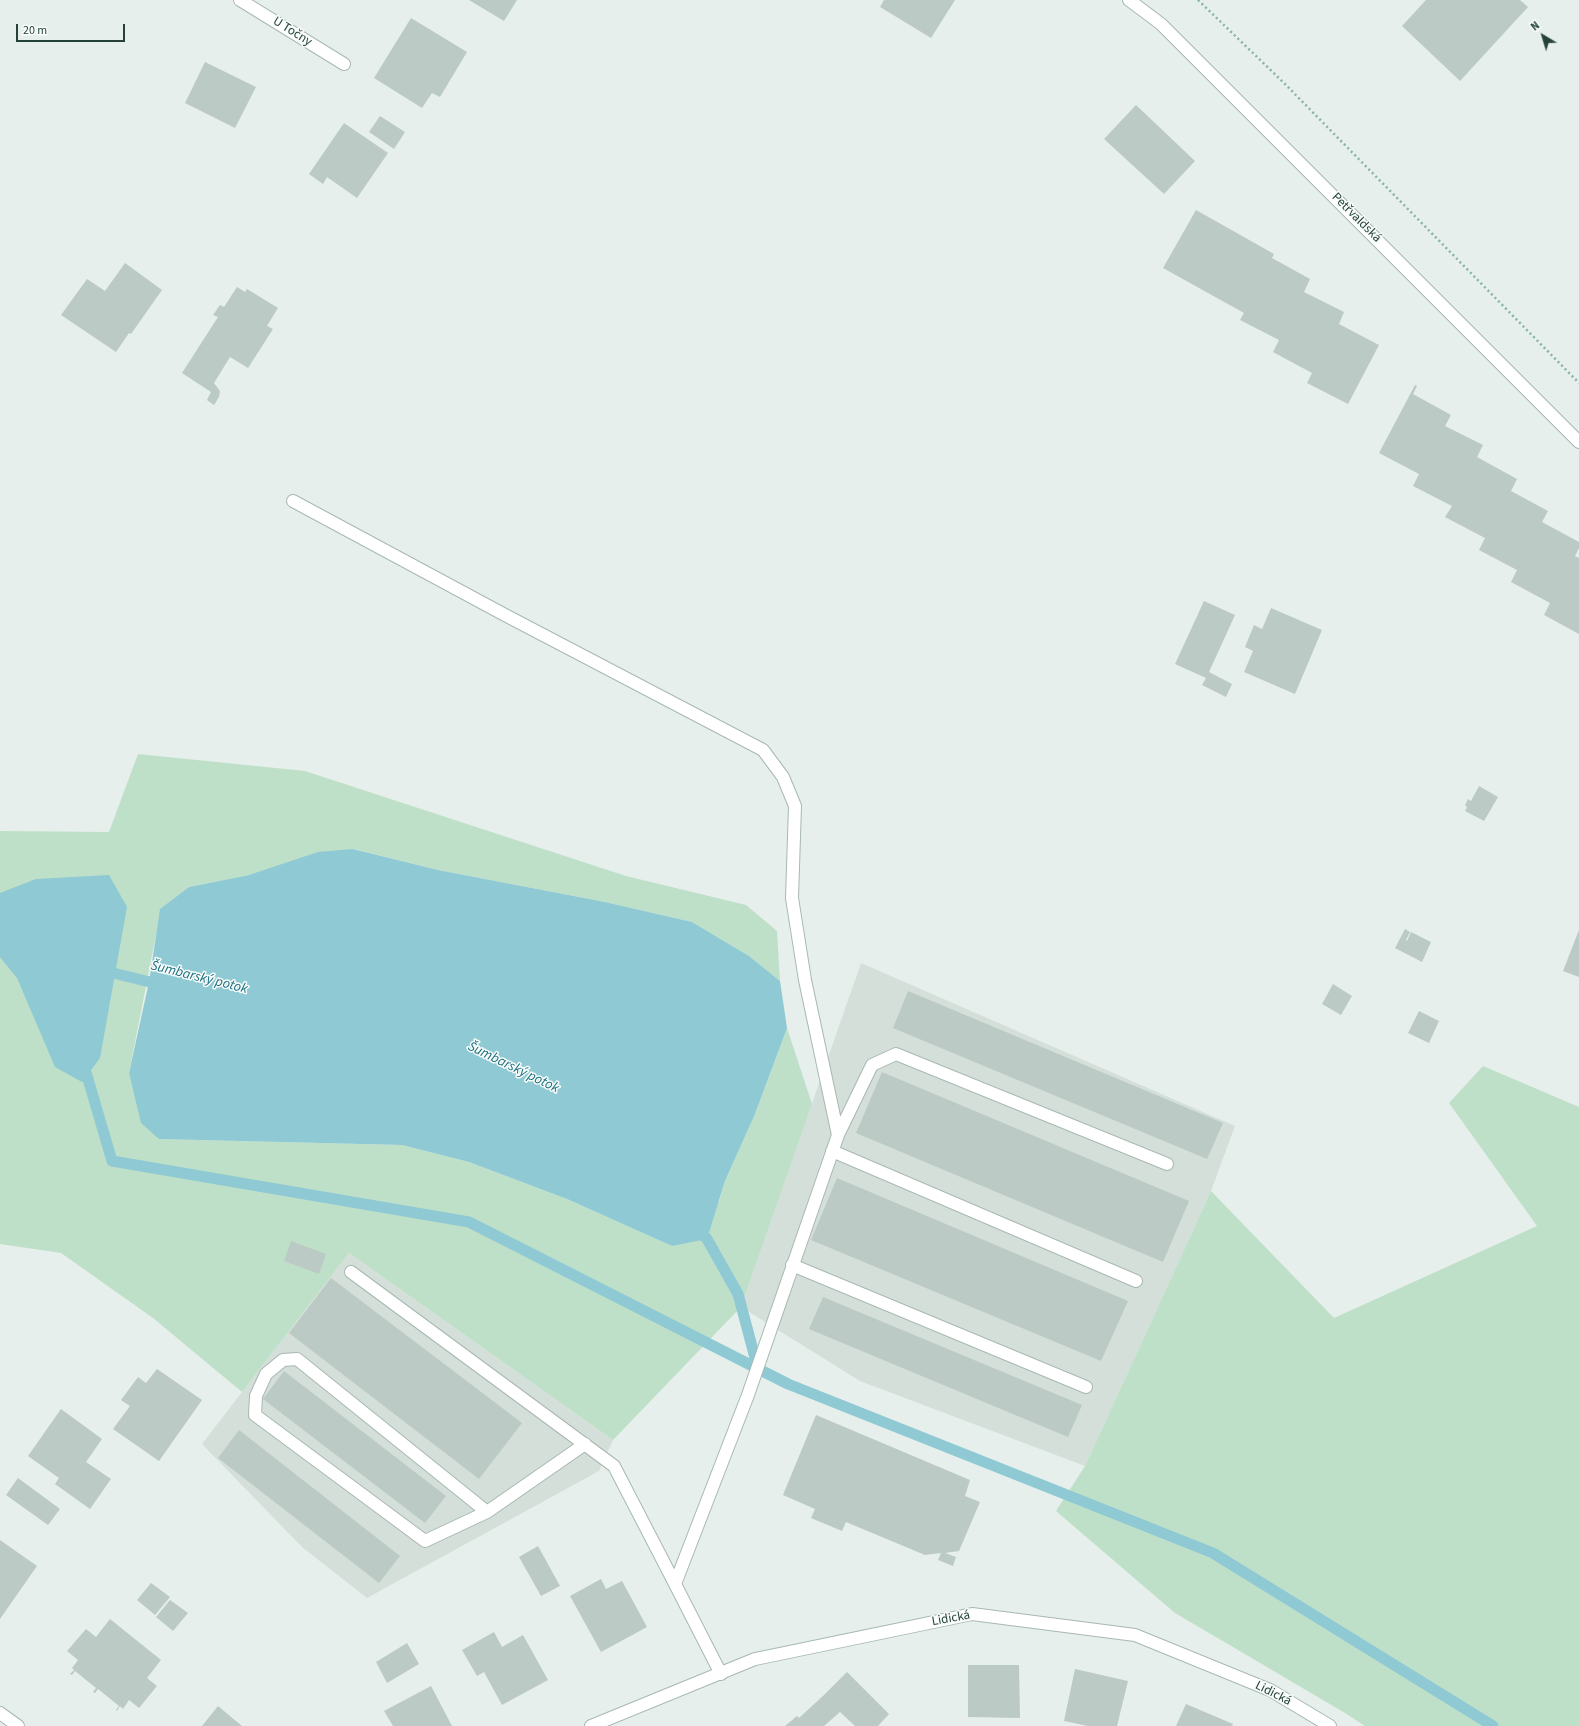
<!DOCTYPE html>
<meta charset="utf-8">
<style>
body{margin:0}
#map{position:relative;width:1579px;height:1726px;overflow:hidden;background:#e6efeb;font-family:"Source Sans 3",sans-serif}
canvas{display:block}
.north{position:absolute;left:1523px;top:16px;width:40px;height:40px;-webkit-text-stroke:3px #f7fbf9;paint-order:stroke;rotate:322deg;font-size:11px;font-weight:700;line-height:16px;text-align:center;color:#24423a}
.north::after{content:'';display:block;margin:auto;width:14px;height:18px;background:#24423a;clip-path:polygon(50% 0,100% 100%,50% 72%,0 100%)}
.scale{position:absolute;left:16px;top:24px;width:109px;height:18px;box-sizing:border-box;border:2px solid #24423a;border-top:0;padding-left:5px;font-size:12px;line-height:14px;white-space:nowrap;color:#24423a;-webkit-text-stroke:3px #f7fbf9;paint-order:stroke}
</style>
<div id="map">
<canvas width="1579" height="1726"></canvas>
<div class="north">N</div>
<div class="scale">20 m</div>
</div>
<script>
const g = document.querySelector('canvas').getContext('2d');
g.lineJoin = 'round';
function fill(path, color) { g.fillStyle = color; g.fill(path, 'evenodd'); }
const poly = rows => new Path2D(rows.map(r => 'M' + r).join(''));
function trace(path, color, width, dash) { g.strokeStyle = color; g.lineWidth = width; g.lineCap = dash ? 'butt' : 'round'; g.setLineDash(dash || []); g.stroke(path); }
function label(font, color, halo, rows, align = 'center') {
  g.font = font + ' "Source Sans 3",sans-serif'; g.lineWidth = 3; g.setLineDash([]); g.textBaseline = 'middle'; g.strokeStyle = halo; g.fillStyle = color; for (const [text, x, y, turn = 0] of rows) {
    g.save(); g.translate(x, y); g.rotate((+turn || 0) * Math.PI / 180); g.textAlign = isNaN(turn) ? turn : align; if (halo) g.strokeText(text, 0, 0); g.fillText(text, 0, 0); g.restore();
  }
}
const built = poly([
 [861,963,1235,1126,1211,1191,1085,1466,860,1381,741,1307],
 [349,1253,613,1440,599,1471,367,1598,302,1547,202,1444]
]);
const green = poly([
 [138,754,305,771,626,876,746,905,777,931,780,981,749,956,692,922,605,902,438,870,354,849,249,875,189,887,161,909,129,1073,159,1139,402,1145,469,1162,567,1199,672,1246,719,1202,725,1181,755,1114,787,1028,812,1104,741,1307,613,1440,349,1253,242,1392,153,1318,61,1253,0,1244,0,831,109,832],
 [1483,1066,1579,1107,1579,1726,1365,1726,1345,1713,1175,1613,1056,1511,1085,1466,1211,1191,1334,1318,1537,1226,1449,1103]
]);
const water = poly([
 [353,849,438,870,605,902,692,922,749,956,780,981,787,1028,755,1114,725,1181,707,1239,672,1246,567,1199,469,1162,402,1145,159,1139,141,1123,129,1073,149,982,160,909,189,887,249,875,318,852],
 [109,875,127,907,100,1058,82,1082,55,1067,17,978,0,957,0,893,36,879]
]);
const stream = poly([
 [101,970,162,985],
 [83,1062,112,1161,469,1222,788,1384,1213,1553,1493,1726],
 [697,1229,707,1239,738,1294,758,1369]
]);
const building = poly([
 [469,0,517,0,504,21],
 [884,0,955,0,931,38,880,7],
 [1426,0,1520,0,1528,7,1460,81,1402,26],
 [411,18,467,52,440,97,432,93,422,108,374,78],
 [205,62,256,87,235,128,185,103],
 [1136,105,1195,161,1164,194,1104,139],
 [380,116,405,132,394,149,369,132],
 [344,123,388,153,357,198,327,177,323,184,309,174],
 [1196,210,1274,254,1272,258,1310,279,1304,292,1344,312,1339,324,1379,345,1348,404,1307,383,1312,373,1273,352,1279,340,1240,320,1244,313,1163,268],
 [125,263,162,290,131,334,129,333,116,352,61,315,87,279,105,291],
 [237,287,245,292,247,289,278,308,267,326,273,329,248,368,230,357,214,383,220,391,219,397,214,405,207,400,211,392,182,373,218,317,213,315,220,305,224,307],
 [1415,385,1417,386,1413,394,1451,415,1445,426,1483,445,1477,457,1517,479,1511,491,1548,511,1542,522,1579,542,1579,548,1575,556,1579,558,1579,634,1544,615,1550,603,1511,582,1517,570,1479,550,1485,538,1445,517,1452,506,1413,486,1419,474,1379,453],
 [1204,601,1235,615,1209,672,1232,684,1226,697,1202,685,1206,678,1175,664],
 [1271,608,1322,630,1295,694,1244,672,1253,651,1245,647,1254,625,1262,629],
 [1479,786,1498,797,1484,821,1465,811,1467,807,1465,805,1468,799,1471,801],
 [1405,929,1410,932,1406,940,1407,941,1411,932,1431,942,1422,962,1395,948],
 [1579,930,1579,977,1563,971],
 [1333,984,1352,996,1341,1015,1322,1004],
 [908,991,1223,1123,1207,1159,893,1028],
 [1419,1011,1439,1021,1429,1043,1408,1033],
 [882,1072,1189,1201,1163,1262,856,1133],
 [837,1178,1128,1301,1101,1361,811,1240],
 [291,1241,326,1254,319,1274,284,1261],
 [331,1278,522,1423,479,1479,289,1333],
 [823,1297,1082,1405,1068,1437,809,1329],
 [157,1369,202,1400,159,1461,113,1429,130,1406,121,1400,138,1377,146,1383],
 [284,1371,446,1496,425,1523,263,1399],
 [61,1409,102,1439,86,1462,111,1479,90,1509,55,1484,59,1478,28,1456],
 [816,1415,970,1480,965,1496,980,1502,959,1551,945,1553,956,1557,953,1566,938,1560,941,1553,925,1555,846,1522,842,1531,811,1518,815,1509,783,1495],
 [239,1430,400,1556,379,1583,218,1458],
 [18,1478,60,1509,48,1525,6,1495],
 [0,1540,37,1566,0,1619],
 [538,1546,560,1586,541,1596,519,1557],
 [601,1579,606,1589,622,1581,647,1627,601,1652,570,1596],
 [151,1583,170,1597,155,1615,137,1600],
 [170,1600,188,1613,173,1631,156,1617],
 [110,1619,161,1660,147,1678,157,1686,139,1708,129,1700,123,1709,120,1706,117,1711,116,1710,119,1706,98,1689,95,1693,93,1692,96,1688,75,1671,72,1675,70,1674,74,1670,72,1668,78,1660,67,1651,86,1629,96,1637],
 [494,1632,502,1647,523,1635,548,1680,502,1705,484,1672,477,1676,462,1650],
 [407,1643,419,1664,387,1683,376,1662],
 [968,1665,1019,1665,1020,1718,968,1717],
 [1075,1669,1128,1681,1117,1726,1088,1726,1064,1721],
 [847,1672,889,1714,878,1726,855,1726,840,1712,824,1726,785,1726,797,1716,799,1718,824,1695],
 [431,1686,452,1726,393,1726,384,1711],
 [1186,1704,1233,1724,1232,1726,1176,1726],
 [218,1706,242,1726,202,1726]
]);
const path = poly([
 [1198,0,1283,82,1579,383]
]);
const service = poly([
 [293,501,505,615,763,750,783,777,795,806,792,898,805,980,838,1135,748,1395,675,1584,721,1674],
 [838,1135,872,1065,896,1054,1167,1164],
 [832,1151,1136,1281],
 [792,1265,1086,1387],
 [351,1272,614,1466,675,1584],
 [487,1512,297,1359,283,1360,266,1374,256,1396,255,1415,425,1541,487,1512,585,1444]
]);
const minor = poly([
 [240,0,344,64],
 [0,1713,18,1726],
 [591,1726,755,1659,972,1614,1135,1635,1270,1690,1330,1726]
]);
const tertiary = poly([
 [1129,0,1161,24,1579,442]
]);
const streetNames = [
 ["U Točny",292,32,32],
 ["Petřvaldská",1356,218,45],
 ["Lidická",951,1619,-10],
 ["Lidická",1273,1694,27]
];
const waterNames = [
 ["Šumbarský potok",199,978,14],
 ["Šumbarský potok",513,1068,26]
];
fill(built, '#d4dfda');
fill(green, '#bfe0c8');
fill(water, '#8ec9d4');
trace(stream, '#8ec9d4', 11);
fill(building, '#bbcac4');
trace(service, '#a8b8b2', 14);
trace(minor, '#a8b8b2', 14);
trace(tertiary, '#a8b8b2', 14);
trace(path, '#86b3a5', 2.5, [2, 3]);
trace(service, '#fff', 12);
trace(minor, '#fff', 12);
trace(tertiary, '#fff', 12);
label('13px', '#24423a', '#f7fbf9', streetNames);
label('italic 14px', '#1c6f80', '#f7fbf9', waterNames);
</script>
